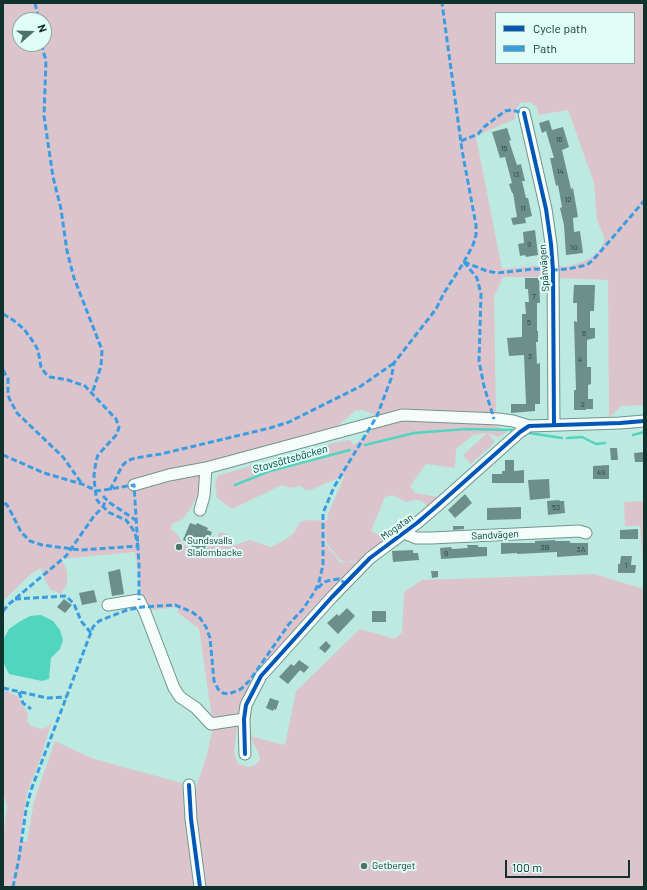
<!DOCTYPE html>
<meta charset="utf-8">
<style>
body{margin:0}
#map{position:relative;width:647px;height:890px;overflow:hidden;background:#bdeae0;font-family:Barlow,sans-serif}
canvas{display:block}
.frame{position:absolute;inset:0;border:4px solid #10322c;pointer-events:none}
.legend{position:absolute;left:495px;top:12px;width:140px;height:52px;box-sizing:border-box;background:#e0fef7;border:1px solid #8daca6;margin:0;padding:5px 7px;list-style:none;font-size:12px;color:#10322c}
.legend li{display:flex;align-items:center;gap:8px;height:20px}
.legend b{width:20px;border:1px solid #8daca6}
.north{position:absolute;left:12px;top:12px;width:40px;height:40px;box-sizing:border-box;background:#e0fef7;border:1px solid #8daca6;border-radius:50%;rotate:70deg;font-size:11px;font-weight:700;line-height:16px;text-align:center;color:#10322c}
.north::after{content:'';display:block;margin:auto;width:14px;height:18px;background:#4d726b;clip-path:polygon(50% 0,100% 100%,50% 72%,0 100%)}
.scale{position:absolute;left:505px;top:860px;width:125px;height:18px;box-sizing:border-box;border:2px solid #10322c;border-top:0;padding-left:5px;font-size:12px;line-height:14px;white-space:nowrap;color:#10322c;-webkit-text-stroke:3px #e0fef7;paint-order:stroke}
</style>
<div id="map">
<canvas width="647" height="890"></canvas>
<div class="frame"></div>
<ul class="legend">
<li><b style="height:5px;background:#0057b8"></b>Cycle path</li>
<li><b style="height:5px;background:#3a9de1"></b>Path</li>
</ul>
<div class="north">N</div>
<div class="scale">100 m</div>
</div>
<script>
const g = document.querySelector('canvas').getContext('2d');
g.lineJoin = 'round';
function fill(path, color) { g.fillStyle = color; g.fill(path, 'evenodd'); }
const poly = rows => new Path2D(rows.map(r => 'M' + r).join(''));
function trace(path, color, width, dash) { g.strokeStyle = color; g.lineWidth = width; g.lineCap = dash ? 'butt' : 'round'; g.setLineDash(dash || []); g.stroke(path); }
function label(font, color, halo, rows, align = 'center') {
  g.font = font + ' Barlow,sans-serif'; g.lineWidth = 4; g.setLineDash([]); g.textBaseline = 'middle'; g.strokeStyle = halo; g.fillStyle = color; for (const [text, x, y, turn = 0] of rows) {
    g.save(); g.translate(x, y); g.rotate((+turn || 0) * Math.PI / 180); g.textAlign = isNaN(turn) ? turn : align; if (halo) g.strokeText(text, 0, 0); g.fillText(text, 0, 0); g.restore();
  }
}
const green = poly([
 [3,3,644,3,644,405,621,406,609,418,608,280,558,278,558,264,563,267,576,264,589,259,600,250,605,239,597,220,594,183,568,110,538,115,537,107,530,102,520,103,516,109,515,119,476,136,502,269,546,265,547,277,503,277,494,297,496,414,405,410,377,416,363,410,355,411,335,428,198,464,200,485,197,496,191,508,183,519,172,524,171,529,177,534,184,545,206,552,212,536,217,538,219,532,228,534,226,545,232,546,250,540,271,547,285,540,294,533,300,522,308,520,327,521,328,514,345,475,311,490,305,490,301,486,290,488,282,485,232,509,217,498,215,484,218,475,315,449,337,442,350,440,354,445,380,424,408,419,486,423,497,426,507,432,498,437,488,433,495,442,471,464,463,455,487,433,473,435,456,449,455,468,426,464,410,486,415,493,438,497,429,508,422,501,414,500,406,502,393,495,385,497,371,531,387,539,357,562,352,561,346,563,339,559,326,542,326,522,325,543,336,557,339,562,346,563,353,562,357,563,244,703,237,713,221,720,212,718,199,629,177,612,179,607,149,610,145,606,140,587,135,552,61,559,67,571,67,584,61,594,50,589,45,580,41,568,31,574,4,600,3,600],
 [496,13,634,13,634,63,496,63],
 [20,20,44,20,44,44,20,44],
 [644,501,644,576,640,526,625,526,624,502],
 [594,574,644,589,644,887,206,887,195,812,194,794,206,758,213,728,235,724,237,726,234,753,238,764,250,767,255,765,259,761,260,757,257,750,249,736,285,745,296,691,360,629,395,639,402,632,404,592,422,580],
 [3,690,18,696,28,715,27,721,31,726,43,729,49,726,53,717,41,757,27,793,20,841,27,841,34,801,55,741,94,759,182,783,187,836,194,887,3,887,3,837,7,807,3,792]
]);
const water = poly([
 [41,615,53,621,60,630,63,640,60,649,51,658,49,679,42,681,9,674,4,664,3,656,3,640,9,629,19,622,30,616]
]);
const stream = poly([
 [529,433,562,438],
 [633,435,644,432],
 [567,438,582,437,596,444,605,443],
 [365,445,414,433,466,429,513,430],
 [235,485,270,471,350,450]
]);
const building = poly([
 [549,120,552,130,563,127,569,147,562,150,571,189,573,188,578,217,573,218,574,232,580,231,583,253,566,255,564,225,560,208,562,207,558,185,556,186,550,158,554,158,546,131,542,133,539,123],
 [507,128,511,140,509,141,517,165,521,164,525,181,522,181,526,198,528,198,532,216,525,218,526,223,513,225,511,218,517,217,513,193,512,193,509,184,512,183,505,157,500,158,492,132],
 [535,230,538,255,526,257,525,255,520,256,518,244,524,243,523,232],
 [525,278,539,278,540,303,537,303,537,331,538,331,538,342,536,342,537,364,540,363,540,404,535,404,535,411,511,413,511,404,526,404,524,355,509,356,507,338,522,337,522,314,526,314,525,302,529,302,528,289,525,289],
 [574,285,595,285,594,311,590,311,590,328,595,328,595,338,587,340,587,367,591,367,591,384,588,385,588,399,593,399,593,409,586,409,586,410,574,410,574,390,576,390,574,321,577,322,577,303,573,303],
 [610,448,617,448,618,460,611,460],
 [644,452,644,462,635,462,634,453],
 [505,460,514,460,514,471,524,470,524,483,492,483,492,474,502,474,502,471,505,471],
 [609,465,609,479,593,479,593,466],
 [549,479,550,498,530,500,528,480],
 [465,494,472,503,455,518,448,510],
 [559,500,560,501,564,501,565,513,548,515,547,501],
 [521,507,521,519,487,520,487,508],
 [190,523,196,525,197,523,208,528,207,530,212,532,204,550,198,548,198,549,187,544,188,542,183,540],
 [453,526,464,526,464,529,453,530],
 [638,529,638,539,620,539,620,530],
 [555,540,555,541,570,541,570,543,588,543,588,555,557,557,557,552,517,554,517,553,501,554,501,543,535,543,535,541],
 [467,545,478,545,478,547,487,547,487,556,441,559,440,548,451,547,452,549,468,548],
 [413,550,413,553,418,553,419,560,393,562,392,551],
 [621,556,632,556,631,565,636,565,635,573,618,573,618,564,620,564],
 [120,569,124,594,112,596,108,572],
 [431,571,438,571,438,577,432,578],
 [94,590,97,602,82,605,79,593],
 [64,599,72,605,65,613,57,607],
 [347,608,355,616,338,634,327,623,337,614,339,616],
 [372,611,386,611,386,622,372,622],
 [326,641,331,646,325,653,319,648],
 [299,660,309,667,304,673,300,670,288,684,279,677,291,664,294,666],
 [270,698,279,701,276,710,274,709,273,711,266,708]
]);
const minor = poly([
 [524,113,546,209,551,244,553,270,554,425],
 [134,485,169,475,206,468,402,415,499,419,513,421,529,426],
 [200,510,204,496,206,468],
 [404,533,416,538,431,538,579,531,586,533],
 [108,605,139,600,145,612,174,688,180,697,196,708,211,724,244,719],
 [245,754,244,719,246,705,261,676,332,597,370,558,417,523,438,505,520,432,529,426,620,423,644,421],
 [189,785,191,819,200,887]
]);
const quiet = poly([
 [35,3,39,20],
 [42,44,43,51,46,60,44,116,53,177,61,209,67,251,74,278,102,350,101,366,92,394],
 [461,141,478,134,484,127,505,111,511,110,524,113],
 [464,262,487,271,497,273,534,269,553,270,568,269,587,265,594,259,644,201],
 [464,262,477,278,481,294,479,361,484,386,494,419],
 [3,314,13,320,24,329,34,343,38,350,41,367,45,373,50,377,68,380,85,386,116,419,119,427,117,434,98,455,96,461,94,475,95,489,97,500,100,504,110,513,126,520,132,528,135,533,138,546,81,550,42,545,30,541,21,532,12,514,7,505,3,502],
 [3,370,8,379,8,391,9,398,17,413,63,457,82,484],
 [3,455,44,473,82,484,97,491,134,485,139,564,139,600],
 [110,490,122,466,127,461,135,458,161,454,270,428,289,422,361,386,394,363],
 [103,496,110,503,137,521],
 [318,588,324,582,331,580,339,579,346,584],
 [15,599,66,596,74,604,81,621,91,633],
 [3,611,9,604,66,556,94,516,103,507,106,499],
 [3,688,47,698,67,697],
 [19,692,23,703,31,709],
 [13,887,19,858,26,810,31,790,93,627,99,621,127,610,142,607,175,605,192,612,200,618,206,627,210,638,214,681,218,689,223,693,229,694,241,689,250,680,289,624,303,609,315,591,319,582,323,565,323,513,334,487,377,416,391,379,394,363,436,309,444,293,464,262,473,245,476,235,476,225,462,150,442,3]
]);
const cycleway = poly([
 [524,113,546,209,551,244,553,270,554,425],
 [245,754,244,719,246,705,261,676,332,597,370,558,417,523,438,505,520,432,529,426,620,423,644,421],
 [189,785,191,819,200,887]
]);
const markers = [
 [179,547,4,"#4d726b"],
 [364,866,4,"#4d726b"]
];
const numberNames = [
 ["16",559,139],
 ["15",504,148],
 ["14",560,171],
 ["13",516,174],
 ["12",568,199],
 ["11",523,208],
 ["9",529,244],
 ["10",574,247],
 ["7",534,296],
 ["5",529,322],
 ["6",584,333],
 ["3",530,356],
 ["4",580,359],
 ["2",583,404],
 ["49",601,472],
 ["53",556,507],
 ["3B",545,547],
 ["3A",581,549],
 ["9",446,553],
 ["1",626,565]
];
const streetNames = [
 ["Spånvägen",544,268,-94],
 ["Mogatan",397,527,-36],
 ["Sandvägen",495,535,-3]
];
const poiNames = [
 ["Sundsvalls",187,541],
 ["Slalombacke",187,553],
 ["Getberget",372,866]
];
const waterNames = [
 ["Stavsättsbäcken",290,459,-16]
];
fill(green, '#dcc4cd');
fill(water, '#52d5bf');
trace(stream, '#52d5bf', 2.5);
fill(building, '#6d8f8b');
trace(minor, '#70958e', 13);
trace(minor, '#f5fcfa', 11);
trace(quiet, '#3a9de1', 3, [6, 3]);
trace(cycleway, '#0057b8', 4);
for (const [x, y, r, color] of markers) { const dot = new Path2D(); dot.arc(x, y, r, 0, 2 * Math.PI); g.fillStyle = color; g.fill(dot); trace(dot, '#e0fef7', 1.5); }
label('8px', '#274944', null, numberNames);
label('10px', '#10322c', '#e0fef7', streetNames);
label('10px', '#10322c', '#e0fef7', poiNames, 'left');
label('italic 11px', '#01483d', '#e0fef7', waterNames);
</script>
